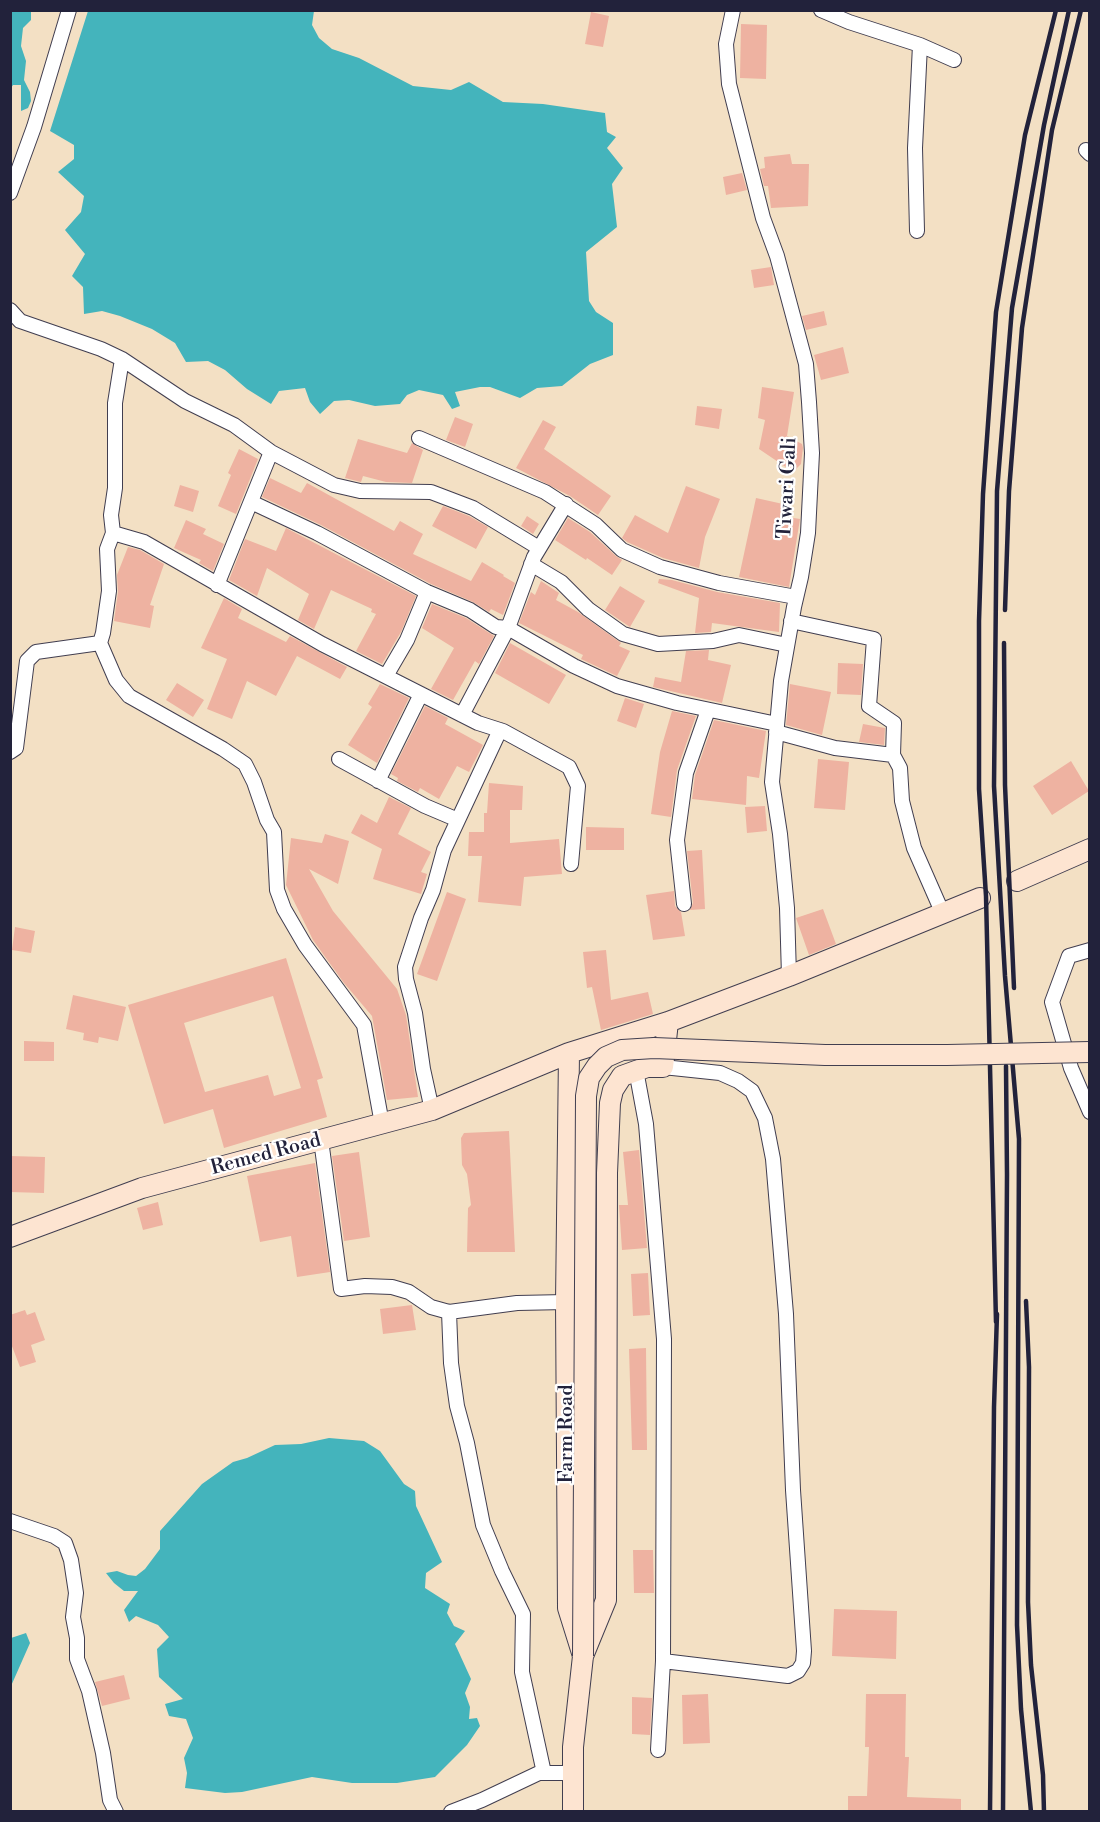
<!DOCTYPE html>
<style>
body{margin:0}
#map{position:relative;width:1100px;height:1822px;overflow:hidden;background:#f3e0c4;font-family:"Libre Bodoni",serif}
canvas{display:block}
.frame{position:absolute;inset:0;border:12px solid #22223b;pointer-events:none}
</style>
<div id="map">
<canvas width="1100" height="1822"></canvas>
<div class="frame"></div>
</div>
<script>
const g = document.querySelector('canvas').getContext('2d');
g.lineJoin = 'round';
function fill(path, color) { g.fillStyle = color; g.fill(path, 'evenodd'); }
const poly = rows => new Path2D(rows.map(r => 'M' + r).join(''));
function trace(path, color, width, dash) { g.strokeStyle = color; g.lineWidth = width; g.lineCap = dash ? 'butt' : 'round'; g.setLineDash(dash || []); g.stroke(path); }
function label(font, color, halo, rows, align = 'center') {
  g.font = font + ' "Libre Bodoni",serif'; g.lineWidth = 4.5; g.setLineDash([]); g.textBaseline = 'middle'; g.strokeStyle = halo; g.fillStyle = color; for (const [text, x, y, turn = 0] of rows) {
    g.save(); g.translate(x, y); g.rotate((+turn || 0) * Math.PI / 180); g.textAlign = isNaN(turn) ? turn : align; if (halo) g.strokeText(text, 0, 0); g.fillText(text, 0, 0); g.restore();
  }
}
const water = poly([
 [11,10,31,11,31,20,23,28,21,46,26,61,24,80,30,92,31,101,28,108,21,111,21,85,13,85,11,88],
 [88,11,314,11,312,25,319,38,332,49,359,58,413,86,451,90,469,82,503,102,543,104,605,113,607,132,616,137,607,148,623,168,612,184,617,227,586,252,589,301,596,312,613,323,613,355,590,364,562,386,537,388,520,398,490,387,480,387,455,392,460,406,452,409,443,395,419,390,407,395,400,404,375,406,349,400,334,401,320,414,310,402,305,388,279,391,271,404,247,389,225,370,208,361,186,362,175,343,152,329,120,316,102,311,84,314,83,287,72,276,85,254,65,230,81,212,84,196,58,172,74,159,74,145,50,131],
 [329,1438,364,1441,380,1451,404,1484,415,1491,416,1506,442,1562,426,1573,425,1588,450,1604,447,1613,454,1626,465,1631,455,1644,471,1679,465,1693,470,1707,469,1719,477,1718,480,1726,467,1745,435,1777,397,1783,352,1783,312,1777,242,1792,225,1793,185,1788,187,1773,184,1758,193,1738,186,1719,169,1716,165,1704,183,1699,159,1677,157,1649,169,1637,158,1625,136,1616,129,1622,124,1610,138,1591,124,1591,114,1583,106,1573,117,1571,128,1575,136,1576,145,1569,160,1549,160,1531,202,1484,233,1462,247,1458,275,1445,301,1444],
 [26,1633,30,1643,11,1686,11,1638]
]);
const building = poly([
 [591,12,609,16,603,47,585,44],
 [741,24,767,25,766,79,740,78],
 [790,154,792,164,809,164,808,206,771,208,768,186,764,186,760,169,765,168,764,157],
 [742,173,747,190,726,195,723,177],
 [771,267,774,285,754,288,751,270],
 [824,311,827,325,806,330,802,316],
 [843,347,849,373,821,380,814,355],
 [762,387,794,392,787,436,802,444,803,448,801,464,793,472,759,449,765,420,758,418],
 [697,406,722,409,719,429,695,425],
 [455,417,473,424,465,447,446,440],
 [543,420,556,427,544,449,611,496,598,515,570,496,516,468],
 [358,439,407,453,412,443,423,450,412,483,386,482,363,476,361,482,345,478],
 [239,449,258,459,236,514,218,506,231,475,228,473],
 [270,478,301,493,307,483,394,531,400,521,423,534,413,554,471,581,482,562,504,575,503,576,515,583,503,615,491,609,489,612,473,602,431,584,321,525,262,497],
 [180,485,199,491,193,512,174,506],
 [686,486,720,499,705,537,699,568,663,558,627,542,622,538,635,515,668,533],
 [756,498,783,504,781,516,800,519,789,587,739,577],
 [443,506,469,516,488,527,476,549,432,526],
 [527,516,539,524,533,534,521,526],
 [568,518,590,532,616,556,622,560,612,575,587,558,586,560,555,540],
 [186,520,206,529,203,534,224,544,213,571,199,563,201,560,174,548],
 [286,528,416,596,401,632,382,664,356,651,376,614,371,612,372,609,331,590,314,629,298,620,309,594,267,568,257,596,229,580,245,539,276,551],
 [128,547,140,550,164,564,150,605,154,606,150,628,114,621,118,592,117,575],
 [659,579,672,580,717,592,780,603,779,632,712,623,711,632,695,633,699,598,658,583],
 [541,581,559,593,556,600,578,612,621,643,619,646,630,651,617,676,581,659,583,655,519,623,531,592,535,595],
 [620,586,645,601,630,627,605,610],
 [224,598,242,609,238,618,286,642,290,636,347,667,340,679,297,656,276,696,247,681,232,719,207,709,227,659,201,648],
 [432,604,466,618,494,636,479,664,475,661,453,700,431,689,454,648,422,628],
 [510,643,566,675,549,704,495,673],
 [709,650,708,660,731,665,722,703,653,687,655,677,681,682,686,651],
 [838,663,863,664,861,695,837,694],
 [177,683,204,700,193,717,166,700],
 [380,684,409,698,377,763,348,745,372,707,368,704],
 [790,684,831,692,822,735,786,725],
 [625,698,644,704,636,728,617,721],
 [425,706,448,718,445,724,483,745,469,772,457,766,439,799,420,788,418,792,397,781,398,778,391,774],
 [672,711,696,716,677,770,671,817,651,814,660,752],
 [714,720,766,731,759,778,747,776,746,805,692,799,695,775],
 [863,724,885,728,884,745,859,742],
 [818,759,849,762,845,810,814,808],
 [1071,761,1089,791,1052,815,1033,786],
 [489,783,523,786,522,810,510,810,510,843,559,839,562,874,524,877,521,906,478,902,482,856,468,856,469,832,484,832,484,813,487,813],
 [389,797,411,808,398,834,431,852,421,872,427,874,421,894,373,879,382,849,351,833,361,814,377,823],
 [765,806,767,831,747,833,745,807],
 [586,827,624,828,624,850,586,850],
 [325,834,349,841,338,884,309,869,333,911,397,989,406,1015,418,1097,387,1100,372,1016,344,983,313,940,286,885,291,838,322,843],
 [702,850,705,909,690,910,693,903,687,851],
 [674,891,675,906,681,912,685,936,653,940,646,895],
 [447,892,466,899,437,981,417,974],
 [823,909,836,944,809,955,796,918],
 [15,927,35,931,31,953,12,950],
 [606,950,611,1000,648,992,653,1014,601,1030,592,987,587,988,583,952],
 [286,958,323,1078,317,1080,327,1117,224,1148,213,1109,164,1124,128,1005],
 [273,996,301,1088,274,1096,268,1075,205,1092,184,1023],
 [73,995,126,1007,118,1041,99,1037,98,1043,83,1040,84,1033,66,1029],
 [24,1041,54,1042,54,1061,24,1061],
 [509,1131,515,1252,467,1252,468,1208,471,1205,467,1174,462,1165,461,1138,464,1133],
 [639,1150,647,1248,622,1250,619,1205,628,1205,623,1152],
 [359,1152,370,1237,344,1241,332,1156],
 [10,1156,45,1157,44,1193,10,1192],
 [315,1163,330,1272,297,1277,291,1236,260,1242,247,1176],
 [158,1202,163,1225,143,1230,137,1208],
 [648,1273,650,1315,633,1316,631,1274],
 [412,1305,416,1330,383,1334,380,1309],
 [25,1310,27,1315,35,1312,45,1340,31,1345,36,1362,20,1367,10,1341,10,1315],
 [646,1348,647,1450,632,1450,629,1349],
 [633,1550,653,1550,654,1593,634,1593],
 [834,1609,897,1611,896,1659,832,1656],
 [124,1675,130,1699,102,1706,95,1682],
 [708,1694,710,1743,683,1744,682,1695],
 [866,1694,906,1694,905,1757,909,1757,907,1797,961,1799,961,1812,848,1812,848,1796,867,1796,869,1747,865,1747],
 [632,1697,652,1698,650,1735,632,1734]
]);
const street = poly([
 [733,10,726,44,729,84,763,218,777,256,806,364,809,402,812,453,808,533,801,577,794,607,781,681,772,782,780,834,787,908,789,976],
 [821,10,849,22,920,45,954,60],
 [1086,150,1090,154],
 [10,193,34,127,69,10],
 [917,231,915,148,920,45],
 [10,310,20,321,101,349,122,359,185,401,234,425,271,452,334,485,360,491,431,492,473,508,539,548],
 [419,438,545,492,596,525,622,550,660,567,719,583,796,597],
 [251,502,317,533,427,592,470,610,496,627,508,628,574,666,617,686,677,703,777,724],
 [113,533,144,542,322,644,478,723,503,731,569,767,578,786,571,864],
 [531,564,561,582,588,609,623,634,658,644,713,641,739,635,787,645],
 [217,585,271,452],
 [791,621,874,639,869,706,894,723,893,755],
 [100,643,116,680,129,696,223,749,245,764,254,782,267,820,274,832,277,890,284,909,305,945,364,1025,382,1124],
 [386,676,407,640,427,592],
 [462,715,508,628,534,557,566,504],
 [776,732,835,748,893,755,900,768,902,801,914,848,943,914],
 [10,752,16,748,27,661,36,652,100,643,103,633,109,591,107,549,113,533,111,515,115,488,115,403,122,359],
 [339,759,425,806,458,820],
 [378,781,421,694],
 [684,904,677,840,686,773,708,710],
 [1090,950,1069,956,1052,1002,1071,1068,1090,1112],
 [636,1070,646,1124,664,1339,663,1661,788,1676,798,1671,803,1663,804,1651,793,1490,786,1314,773,1159,765,1118,752,1091,738,1081,720,1073,663,1067],
 [432,1110,423,1069,415,1013,406,979,405,967,421,918,433,890,444,850,500,730],
 [321,1140,341,1289,365,1286,392,1287,409,1292,431,1307,449,1312,517,1303,566,1302],
 [449,1312,451,1363,457,1406,467,1443,483,1525,502,1571,523,1614,522,1672,544,1773],
 [10,1521,54,1536,65,1543,71,1560,76,1593,73,1617,77,1638,77,1659,89,1691,103,1753,110,1800,116,1812],
 [658,1750,663,1661],
 [451,1812,482,1800,539,1773,573,1773]
]);
const secondary = poly([
 [1017,881,1090,849],
 [569,1053,566,1302,568,1608,583,1656,573,1747,573,1812],
 [10,1237,142,1188,432,1110,569,1053,668,1022,789,976,980,898],
 [583,1656,606,1600,607,1173,610,1103,613,1090,622,1076,647,1067,663,1067,668,1022]
]);
const rail = poly([
 [1005,610,1009,491,1022,328,1052,130,1081,10],
 [1004,643,1005,785,1014,988],
 [1026,1301,1029,1367,1028,1602,1031,1665,1043,1775,1044,1812],
 [996,1322,986,896,979,789,979,621,983,494,996,312,1025,135,1056,10],
 [990,1812,994,1407,997,1314],
 [1003,1812,1007,1175,1006,1066],
 [1031,1812,1021,1709,1017,1625,1019,1139,1005,976,994,786,997,491,1012,308,1044,125,1069,10]
]);
const secondaryBridge = poly([
 [583,1656,586,1096,589,1078,597,1066,606,1057,622,1050,654,1048,825,1055,947,1055,1090,1052]
]);
const streetNames = [
 ["Tiwari Gali",788,488,-87],
 ["Remed Road",266,1155,-15],
 ["Farm Road",567,1434,-90]
];
fill(water, '#44b4bc');
fill(building, '#eeb2a1');
trace(street, '#413e50', 16);
trace(secondary, '#413e50', 22);
trace(street, '#fff', 14);
trace(secondary, '#fde4d1', 20);
trace(rail, '#22223b', 4.5);
trace(secondaryBridge, '#413e50', 22, []);
trace(secondaryBridge, '#fde4d1', 20);
label('20px', '#22223b', '#fff', streetNames);
</script>
